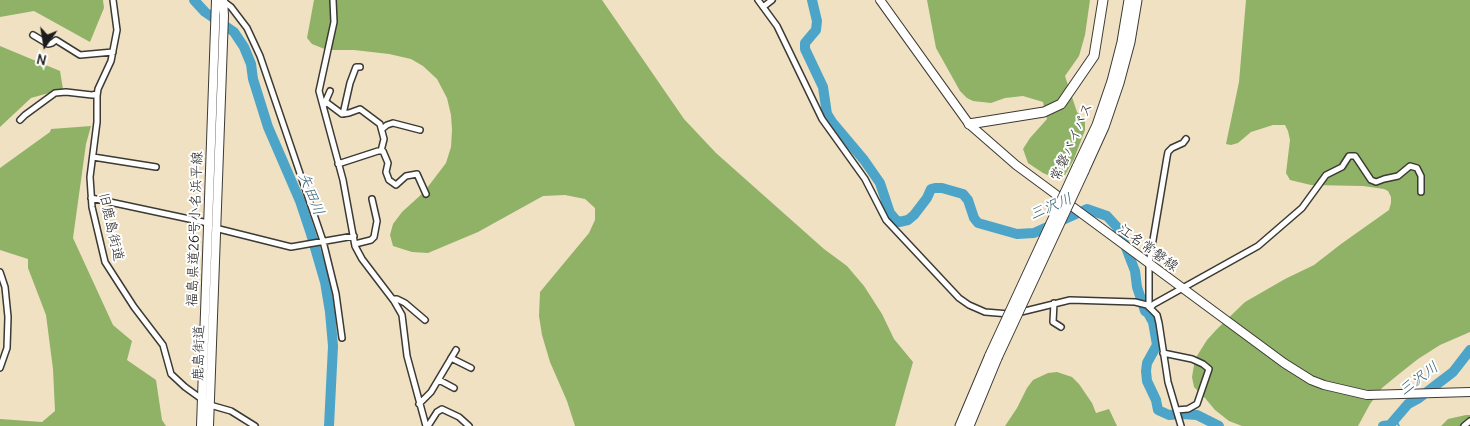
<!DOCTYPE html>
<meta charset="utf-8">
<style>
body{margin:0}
#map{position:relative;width:1470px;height:426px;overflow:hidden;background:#f0e1c3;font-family:Delius,sans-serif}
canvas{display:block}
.north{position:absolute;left:20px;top:20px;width:50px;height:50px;-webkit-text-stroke:4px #fff;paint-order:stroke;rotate:193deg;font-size:14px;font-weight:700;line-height:20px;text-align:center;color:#1c1c1c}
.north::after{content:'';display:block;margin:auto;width:18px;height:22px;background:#1c1c1c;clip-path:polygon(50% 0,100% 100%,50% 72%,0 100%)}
</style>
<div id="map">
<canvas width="1470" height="426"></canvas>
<div class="north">N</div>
</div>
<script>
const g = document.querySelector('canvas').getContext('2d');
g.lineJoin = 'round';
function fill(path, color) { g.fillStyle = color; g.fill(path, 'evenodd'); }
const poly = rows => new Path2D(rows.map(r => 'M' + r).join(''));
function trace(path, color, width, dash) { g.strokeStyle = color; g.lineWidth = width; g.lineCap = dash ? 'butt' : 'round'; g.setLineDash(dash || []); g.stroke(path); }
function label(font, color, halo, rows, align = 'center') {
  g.font = font + ' Delius,"Klee One",sans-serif'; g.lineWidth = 4; g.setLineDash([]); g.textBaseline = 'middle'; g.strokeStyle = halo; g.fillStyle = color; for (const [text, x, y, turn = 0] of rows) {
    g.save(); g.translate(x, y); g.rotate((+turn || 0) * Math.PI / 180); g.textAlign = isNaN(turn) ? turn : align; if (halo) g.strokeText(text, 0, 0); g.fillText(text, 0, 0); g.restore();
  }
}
const forest = poly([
 [0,0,103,0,104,8,90,42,34,11,0,17],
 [314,0,602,0,684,119,716,153,824,249,847,266,864,286,882,314,894,339,913,362,895,426,575,426,567,401,550,362,542,335,539,316,540,292,589,233,595,220,595,208,585,199,565,195,543,196,478,232,428,253,412,252,393,246,390,235,393,224,402,212,424,192,446,163,451,147,452,130,451,115,447,98,437,79,423,66,411,59,389,54,354,50,327,50,312,44,307,38],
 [927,0,1090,0,1085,35,1079,56,1065,76,1077,112,1085,121,1085,130,1074,159,1065,175,1055,178,1043,173,1028,163,1023,149,1030,138,1047,119,1043,102,1023,96,1005,98,991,103,973,101,967,98,960,91,936,48],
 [1246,0,1470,0,1470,332,1440,345,1418,359,1399,374,1382,388,1370,404,1358,426,1242,426,1229,421,1215,410,1205,398,1194,387,1192,377,1195,359,1207,340,1216,330,1245,302,1285,279,1314,265,1341,244,1389,210,1391,203,1391,197,1388,191,1384,189,1363,186,1311,185,1290,180,1286,173,1290,140,1288,131,1285,125,1273,125,1251,132,1238,143,1231,145,1226,144,1239,82],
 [0,46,60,71,63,89,31,98,0,127],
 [91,126,86,144,73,238,113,325,132,341,127,360,156,380,162,420,166,426,0,426,0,419,42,422,55,411,53,369,46,315,28,268,28,259,0,250,0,168,50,132,51,129],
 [1057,372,1072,377,1079,384,1092,403,1096,413,1109,409,1117,426,1005,426,1017,408,1027,388,1033,380,1048,373],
 [1466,415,1470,415,1470,426,1441,426,1448,419]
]);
const stream = poly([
 [1395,419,1399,426]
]);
const river = poly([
 [194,0,205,12,234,32,244,47,251,64,253,79,268,127,300,201,311,234,325,282,330,312,333,346,329,426],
 [812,0,817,21,816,30,805,43,805,49,823,87,827,114,832,122,864,160,880,183,890,213,895,219,899,222,908,220,914,215,927,198,931,189,935,188,942,188,963,194,968,200,974,218,978,223,1017,234,1034,233,1087,209,1107,216,1117,227,1125,245,1135,271,1137,287,1145,311,1148,313,1153,322,1157,345,1147,363,1146,371,1147,381,1156,400,1158,410,1169,415,1182,414,1197,415,1219,426],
 [1383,426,1390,425,1408,404,1419,398,1453,372,1470,350]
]);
const minor = poly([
 [113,0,117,30,111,61,98,89,97,96,97,122,90,177,92,207,105,262,134,307,163,345,171,374,185,387,210,405,231,411,255,426],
 [333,0,334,22,319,91,343,180,355,246,362,259,394,301,402,315,407,356,426,426],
 [758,0,777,26,822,119,865,179,886,220,959,298,969,305,985,312,1009,314],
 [223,1,231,7,247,28,260,56,323,241,336,294,342,338],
 [763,7,772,0],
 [33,35,48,44,52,43,56,40,80,55,113,52],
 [326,102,342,114,349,113,360,109,380,124,384,139,381,151],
 [324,105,330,91],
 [343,114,350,83,356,67,360,67],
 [20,120,25,115,55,93,66,92,92,95,97,94],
 [382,129,387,125,393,123,420,130],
 [93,157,156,167],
 [338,164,378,151,383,151,388,163,386,172,389,180,396,185,406,176,417,174,426,194],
 [91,198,208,223],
 [215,228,291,247,354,236],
 [355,244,371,240,374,237,377,221,372,199],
 [0,272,5,287,8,317,7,348,0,368],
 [393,299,397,299,405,303,425,320],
 [1054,303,1053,322,1061,327],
 [1149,307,1149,264,1167,157,1168,152,1172,148,1183,143,1186,139],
 [1150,308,1154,304,1258,246,1302,208,1326,175,1342,167,1349,156,1355,156,1371,180,1376,182,1384,179,1398,176,1410,166,1417,168,1421,176,1421,192],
 [1017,313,1070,300,1135,302,1147,305,1157,315,1159,323,1168,382,1181,426],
 [1163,353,1192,359,1203,364,1209,369,1197,404,1188,409,1177,410],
 [451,358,471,368],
 [439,380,454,388],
 [419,404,431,392,456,350],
 [428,426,437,412,442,409,459,417,469,426],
 [1464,426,1470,421]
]);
const primary = poly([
 [880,0,969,124,1016,165,1284,363,1311,380,1324,385,1367,395,1470,392],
 [201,426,216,0],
 [209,426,224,15,223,0]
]);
const trunk = poly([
 [969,124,1044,112,1061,104,1094,56,1103,0],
 [1077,167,1097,125,1112,81,1122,42,1129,0],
 [1084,171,1104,127,1119,83,1130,42,1137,0],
 [960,426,990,355],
 [969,426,997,358]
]);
const trunkBridge = poly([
 [990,355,1077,167],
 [997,358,1084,171]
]);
const streetNames = [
 ["常磐バイパス",1072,142,-66],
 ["旧鹿島街道",111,227,77],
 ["福島県道26号小名浜平線",195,229,-88],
 ["江名常磐線",1148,248,36],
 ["鹿島街道",199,353,-89]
];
const waterNames = [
 ["矢田川",311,194,68],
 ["三沢川",1051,207,-23],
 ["三沢川",1419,379,-37]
];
fill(forest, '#8fb266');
trace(stream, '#4ca5c9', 2);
trace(river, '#4ca5c9', 10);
trace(minor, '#3c3a35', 8);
trace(primary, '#3c3a35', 10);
trace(trunk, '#3c3a35', 11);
trace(minor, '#fff', 5);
trace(primary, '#fff', 8);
trace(trunk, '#fff', 9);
trace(trunkBridge, '#3c3a35', 11, []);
trace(trunkBridge, '#fff', 9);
label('14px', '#1c1c1c', '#fff', streetNames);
label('italic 15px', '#346072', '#fff', waterNames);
</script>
